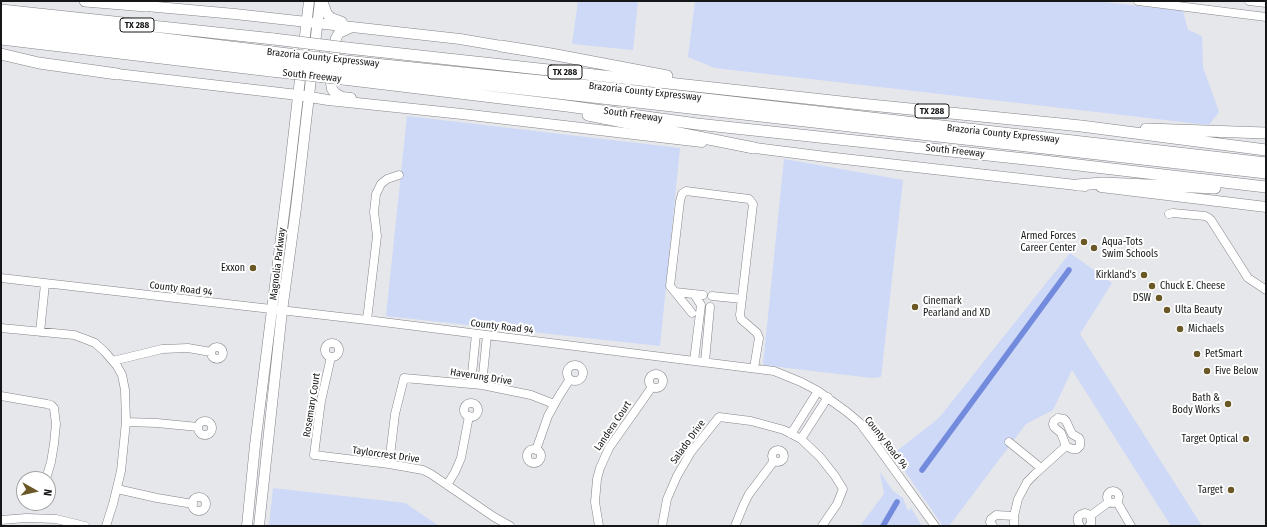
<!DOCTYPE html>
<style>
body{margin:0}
#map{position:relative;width:1267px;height:527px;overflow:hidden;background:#e5e7eb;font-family:"Fira Sans Condensed",sans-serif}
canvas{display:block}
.frame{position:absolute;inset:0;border:2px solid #151617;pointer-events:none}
.north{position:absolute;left:16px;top:471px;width:40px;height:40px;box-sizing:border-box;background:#fff;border:1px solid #a1a2a2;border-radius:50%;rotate:98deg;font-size:11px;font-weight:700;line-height:16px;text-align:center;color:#151617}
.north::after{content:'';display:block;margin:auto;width:14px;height:18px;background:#6a5826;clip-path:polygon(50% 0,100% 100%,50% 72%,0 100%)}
</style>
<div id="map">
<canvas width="1267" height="527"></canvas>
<div class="frame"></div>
<div class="north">N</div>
</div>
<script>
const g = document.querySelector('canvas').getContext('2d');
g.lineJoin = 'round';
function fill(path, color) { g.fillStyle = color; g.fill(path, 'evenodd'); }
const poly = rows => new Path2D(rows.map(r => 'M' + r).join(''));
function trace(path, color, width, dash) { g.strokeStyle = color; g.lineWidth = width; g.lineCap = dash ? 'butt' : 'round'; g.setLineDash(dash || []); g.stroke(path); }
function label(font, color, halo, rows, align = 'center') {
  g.font = font + ' "Fira Sans Condensed",sans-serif'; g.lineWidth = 4; g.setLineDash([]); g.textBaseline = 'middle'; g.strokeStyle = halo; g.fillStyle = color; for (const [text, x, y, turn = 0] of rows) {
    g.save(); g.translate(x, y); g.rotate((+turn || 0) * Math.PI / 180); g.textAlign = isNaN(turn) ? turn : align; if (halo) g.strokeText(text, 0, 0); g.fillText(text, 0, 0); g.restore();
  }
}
const green = poly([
 [578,1,638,1,633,50,572,44],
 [695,1,1095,1,1183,11,1188,30,1202,36,1203,67,1219,112,1209,125,715,68,688,57],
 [407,116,680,148,660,346,386,316],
 [784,159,903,180,881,377,872,378,763,365],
 [1070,253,1112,283,1080,334,1202,526,1171,526,1072,370,1053,410,1026,424,949,526,943,526,893,454,939,418],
 [880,472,893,491,903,498,908,511,911,508,922,526,860,526,884,494],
 [273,488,405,503,439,526,269,526]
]);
const canal = poly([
 [922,470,1069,270],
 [883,526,897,502]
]);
const minor = poly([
 [1138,1,1266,17],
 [1249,1,1266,3],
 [1169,214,1173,213,1205,216,1209,218,1211,220,1248,278,1266,290],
 [1,278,367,320,774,371,801,382,818,391,847,412,860,423,880,450,935,526],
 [675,292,703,295],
 [712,296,742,299],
 [692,313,670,286,680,201,682,194,686,191,749,199,753,204,740,315,741,319,757,333,759,338,754,368],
 [367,320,377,236,374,212,376,194,381,184,387,179,399,175],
 [1,328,74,335,85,339,95,343,105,352,117,366,122,375,125,390,126,422,121,471,113,504,106,526],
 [40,332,45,284],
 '325 350a7 7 0 1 1 14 0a7 7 0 1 1-14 0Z',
 '211 353a6 6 0 1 1 12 0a6 6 0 1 1-12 0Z',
 [331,357,321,401,314,455,389,464,423,470,431,474,494,517,510,526],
 [113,361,162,349,188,348,211,352],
 [694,361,701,305,694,294],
 [705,362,710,307],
 '567 373a8 8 0 1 1 16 0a8 8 0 1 1-16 0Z',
 '649 381a7 7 0 1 1 14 0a7 7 0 1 1-14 0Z',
 [471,384,476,334],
 [482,385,487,335],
 [1,396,47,404,51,405,54,408,56,424,54,444,51,462,46,479],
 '464 410a7 7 0 1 1 14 0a7 7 0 1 1-14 0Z',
 [1058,418,1064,419,1066,421,1072,434,1079,438,1080,440,1080,446,1077,449,1072,449,1066,446,1061,433,1054,427,1053,424,1054,421,1058,418],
 '198 428a7 7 0 1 1 14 0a7 7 0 1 1-14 0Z',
 [126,422,157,423,198,427],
 [791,434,818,391],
 [801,439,828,397],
 [1009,442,1041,468],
 '527 456a7 7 0 1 1 14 0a7 7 0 1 1-14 0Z',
 '772 456a6 6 0 1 1 12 0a6 6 0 1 1-12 0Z',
 [536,450,548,416,559,396,570,379],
 [389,464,395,414,404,378,482,385,531,395,554,404],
 [447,485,455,472,461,458,469,416],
 [48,488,49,491,48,496],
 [117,489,157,498,193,504],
 '1107 497a6 6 0 1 1 12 0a6 6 0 1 1-12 0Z',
 '192 504a7 7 0 1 1 14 0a7 7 0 1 1-14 0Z',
 [1117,502,1131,526],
 [1090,516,1109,502],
 [1,520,26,518,56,519,85,526],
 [599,526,595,502,597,479,600,468,609,448,652,387],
 [662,526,667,499,677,476,691,452,719,417,751,421,784,430,801,439,820,457,835,476,843,489,837,504,822,526],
 [735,526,744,504,749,494,774,461],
 [993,526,990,522,991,519,996,515,1014,516],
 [1014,526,1014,516,1018,499,1027,482,1035,474,1066,446],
 [1080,526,1078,522,1078,517,1080,515,1085,513,1088,514,1091,518,1091,524,1089,526]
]);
const major = poly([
 [322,1,327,14,331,18,342,22],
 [146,6,235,14,460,39,501,46],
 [117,74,298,95,328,100,462,114,702,142],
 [351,98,342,97,335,93,332,89,331,83,336,38,339,33,352,27],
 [747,147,826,157,1085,186],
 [1101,187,1266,207],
 [247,526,255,445,290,166,309,1],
 [259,526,282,311,296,208,320,1]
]);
const highway = poly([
 [85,1,146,6],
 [1,10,274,39],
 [1,19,272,52],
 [1,29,272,60],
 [1,39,271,71],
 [501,46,551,54,667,76],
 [347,48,860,104,1081,126,1266,150],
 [1,54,39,63,117,74],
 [345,61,600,87,1266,163],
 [344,69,1266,173],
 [343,79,567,106,697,124,1044,161,1266,187],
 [588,115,754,148],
 [1146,129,1266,133],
 [1077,185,1103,183,1215,188]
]);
const highwayBridge = poly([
 [274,39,347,48],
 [272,52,345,61],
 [272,60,344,69],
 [271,71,343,79]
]);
const markers = [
 [1084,242,4,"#6a5826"],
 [1094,248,4,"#6a5826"],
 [253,268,4,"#6a5826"],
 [1144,275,4,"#6a5826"],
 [1152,286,4,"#6a5826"],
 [1159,298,4,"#6a5826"],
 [915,307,4,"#6a5826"],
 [1167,310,4,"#6a5826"],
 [1180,329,4,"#6a5826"],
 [1197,354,4,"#6a5826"],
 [1207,371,4,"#6a5826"],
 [1228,404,4,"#6a5826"],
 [1246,439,4,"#6a5826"],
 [1231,490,4,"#6a5826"]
];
const shields = [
 [137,25,34],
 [565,72,34],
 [932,111,34]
];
const shieldNames = [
 ["TX 288",137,25],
 ["TX 288",565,72],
 ["TX 288",932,111]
];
const streetNames = [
 ["Brazoria County Expressway",323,58,6],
 ["South Freeway",312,76,6],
 ["Brazoria County Expressway",645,92,6],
 ["South Freeway",633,115,8],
 ["Brazoria County Expressway",1003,134,6],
 ["South Freeway",955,151,6],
 ["Magnolia Parkway",278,264,-83],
 ["County Road 94",181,289,7],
 ["County Road 94",502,327,7],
 ["Haverung Drive",481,377,9],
 ["Rosemary Court",312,405,-81],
 ["Landera Court",613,426,-56],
 ["Salado Drive",688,442,-54],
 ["County Road 94",886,443,52],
 ["Taylorcrest Drive",386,455,8]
];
const poiNames = [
 ["Armed Forces",1076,236],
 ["Career Center",1076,248],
 ["Aqua-Tots",1102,242,"left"],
 ["Swim Schools",1102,254,"left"],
 ["Exxon",245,268],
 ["Kirkland's",1136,275],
 ["Chuck E. Cheese",1160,286,"left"],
 ["DSW",1151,298],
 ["Cinemark",923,301,"left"],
 ["Pearland and XD",923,313,"left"],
 ["Ulta Beauty",1175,310,"left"],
 ["Michaels",1188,329,"left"],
 ["PetSmart",1205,354,"left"],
 ["Five Below",1215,371,"left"],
 ["Bath &",1220,398],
 ["Body Works",1220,410],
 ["Target Optical",1238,439],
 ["Target",1223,490]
];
fill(green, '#ced8f7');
trace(canal, '#738bdc', 5.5);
trace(minor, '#838488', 9);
trace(major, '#838488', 11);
trace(highway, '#838488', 12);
trace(minor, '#fff', 8);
trace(major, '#fff', 10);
trace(highway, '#fff', 11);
trace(highwayBridge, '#838488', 12, []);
trace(highwayBridge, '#fff', 11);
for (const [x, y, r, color] of markers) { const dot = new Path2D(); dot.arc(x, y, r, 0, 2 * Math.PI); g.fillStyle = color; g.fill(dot); trace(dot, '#fff', 1.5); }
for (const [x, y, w] of shields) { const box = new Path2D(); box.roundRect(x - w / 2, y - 7, w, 14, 3); g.fillStyle = '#fff'; g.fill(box); trace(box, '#151617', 1); }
label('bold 9px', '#151617', null, shieldNames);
label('10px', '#151617', '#fff', streetNames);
label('10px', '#151617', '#fff', poiNames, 'right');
</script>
